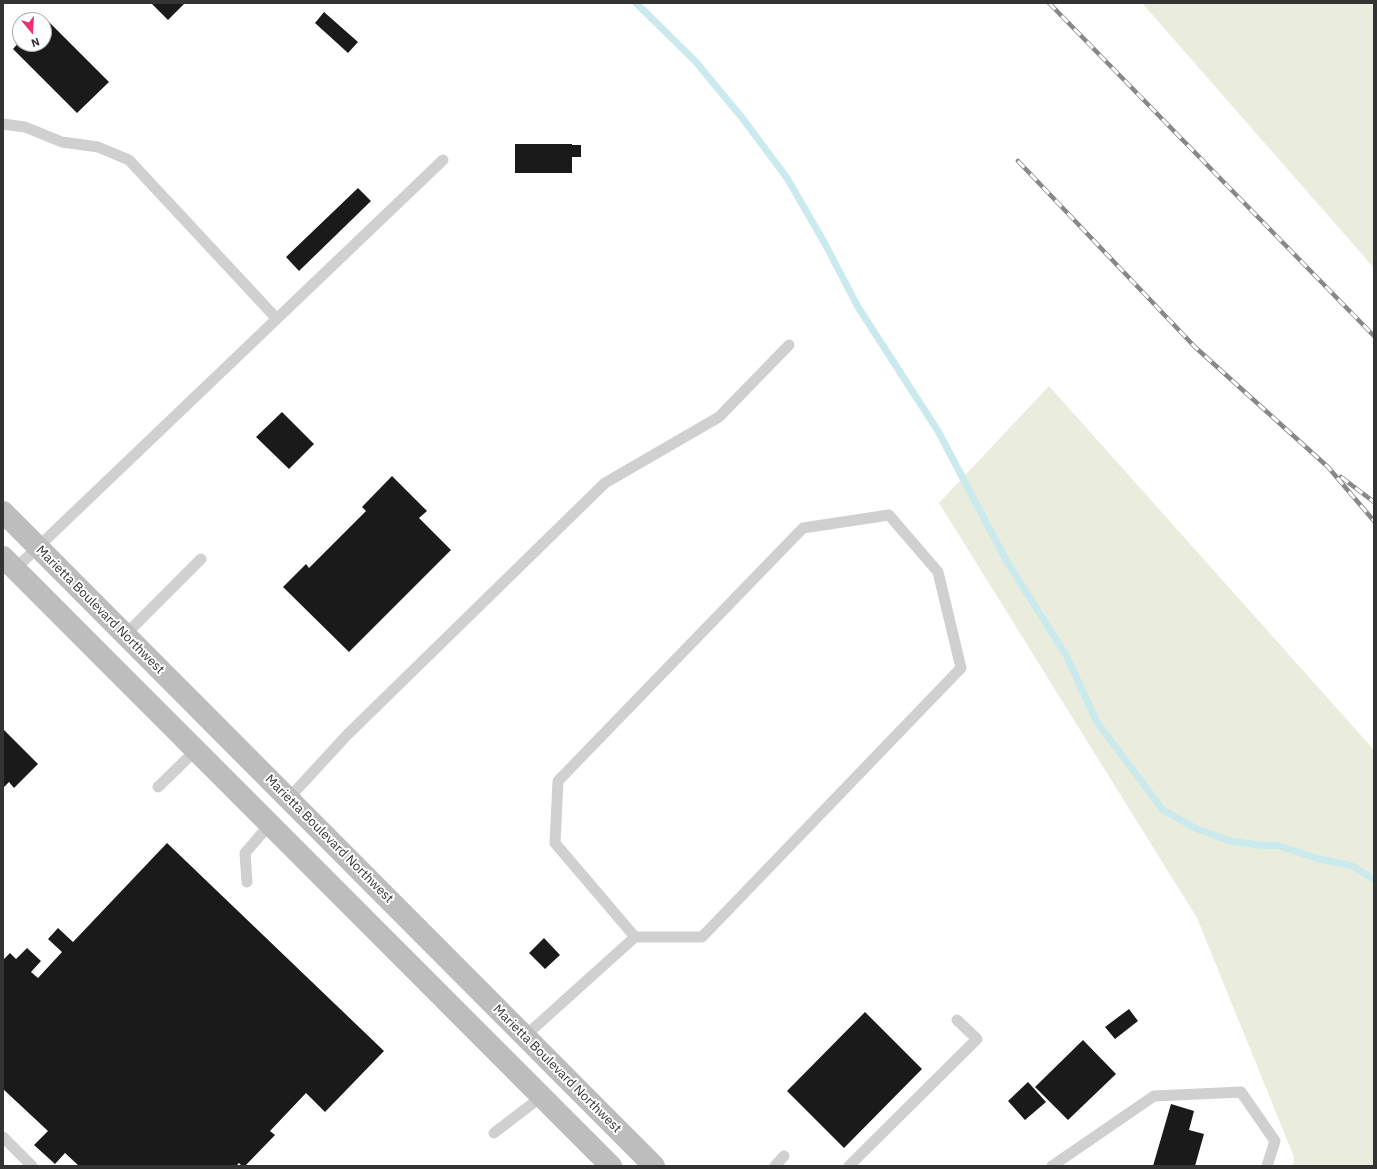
<!DOCTYPE html>
<style>
body{margin:0}
#map{position:relative;width:1377px;height:1169px;overflow:hidden;background:#fff;font-family:"IBM Plex Sans",sans-serif}
canvas{display:block}
.frame{position:absolute;inset:0;border:4px solid #333;pointer-events:none}
.north{position:absolute;left:12px;top:12px;width:40px;height:40px;box-sizing:border-box;background:#fff;border:1px solid #adadad;border-radius:50%;rotate:162deg;font-size:11px;font-weight:700;line-height:16px;text-align:center;color:#333}
.north::after{content:'';display:block;margin:auto;width:14px;height:18px;background:#f02f73;clip-path:polygon(50% 0,100% 100%,50% 72%,0 100%)}
</style>
<div id="map">
<canvas width="1377" height="1169"></canvas>
<div class="frame"></div>
<div class="north">N</div>
</div>
<script>
const g = document.querySelector('canvas').getContext('2d');
g.lineJoin = 'round';
function fill(path, color) { g.fillStyle = color; g.fill(path, 'evenodd'); }
const poly = rows => new Path2D(rows.map(r => 'M' + r).join(''));
function trace(path, color, width, dash) { g.strokeStyle = color; g.lineWidth = width; g.lineCap = dash ? 'butt' : 'round'; g.setLineDash(dash || []); g.stroke(path); }
function label(font, color, halo, rows, align = 'center') {
  g.font = font + ' "IBM Plex Sans",sans-serif'; g.lineWidth = 4; g.setLineDash([]); g.textBaseline = 'middle'; g.strokeStyle = halo; g.fillStyle = color; for (const [text, x, y, turn = 0] of rows) {
    g.save(); g.translate(x, y); g.rotate((+turn || 0) * Math.PI / 180); g.textAlign = isNaN(turn) ? turn : align; if (halo) g.strokeText(text, 0, 0); g.fillText(text, 0, 0); g.restore();
  }
}
const green = poly([
 [1142,3,1374,3,1374,268],
 [1049,386,1374,750,1374,1166,1293,1166,1294,1157,1197,918,939,503]
]);
const stream = poly([
 [636,3,696,62,743,119,787,178,824,242,858,307,938,431,1007,562,1066,655,1097,722,1163,810,1195,828,1230,841,1266,846,1276,845,1316,858,1352,866,1374,879]
]);
const building = poly([
 [151,3,185,3,168,20],
 [324,12,358,42,348,53,315,23],
 [44,17,109,82,77,113,13,49,20,41,20,44,44,44,44,20,41,20],
 [515,144,572,144,572,145,581,145,581,157,572,157,572,173,515,173],
 [358,188,371,201,299,271,286,257],
 [282,412,314,444,289,469,256,437],
 [392,476,427,511,419,518,451,550,349,652,283,587,306,564,309,568,366,511,362,507],
 [3,729,38,764,14,788,9,782,3,788],
 [167,843,384,1051,325,1112,306,1093,270,1131,275,1135,245,1166,242,1166,239,1163,237,1165,238,1166,79,1166,65,1153,55,1164,34,1145,48,1131,3,1089,3,960,10,953,16,959,27,948,41,961,31,972,38,978,62,952,48,939,58,928,73,942],
 [544,938,560,955,545,969,529,953],
 [1129,1009,1138,1021,1115,1039,1105,1027],
 [865,1012,922,1069,844,1148,787,1091],
 [1083,1040,1116,1074,1068,1120,1035,1087],
 [1028,1082,1046,1102,1025,1120,1008,1101],
 [1171,1104,1194,1111,1189,1130,1204,1134,1195,1166,1153,1166]
]);
const lane = poly([
 [3,124,25,127,62,142,98,147,129,160,277,319],
 [15,569,443,160],
 [125,635,201,559],
 [158,787,196,750],
 [289,798,347,735,605,483,719,417,789,345],
 [247,882,245,853,270,824],
 [524,1037,635,937,702,937,961,668,938,572,889,515,803,528,558,781,555,843,635,937],
 [494,1133,541,1097],
 [3,1137,32,1166],
 [775,1166,784,1156],
 [849,1166,977,1039,957,1020],
 [1052,1166,1154,1096,1241,1092,1275,1141,1267,1166]
]);
const secondary = poly([
 [3,512,654,1166],
 [3,557,611,1166]
]);
const rail = poly([
 [1049,3,1374,336],
 [1018,161,1195,347,1328,467,1374,521],
 [1341,477,1374,502]
]);
const streetNames = [
 ["Marietta Boulevard Northwest",100,610,45],
 ["Marietta Boulevard Northwest",329,839,45],
 ["Marietta Boulevard Northwest",557,1069,45]
];
fill(green, '#eaedde');
trace(stream, '#caeaee', 7);
fill(building, '#1a1a1a');
trace(lane, '#d0d0d0', 11);
trace(secondary, '#bdbdbd', 22);
trace(rail, '#888', 4.5);
trace(rail, '#fff', 3, [9]);
label('13px', '#333', '#fff', streetNames);
</script>
